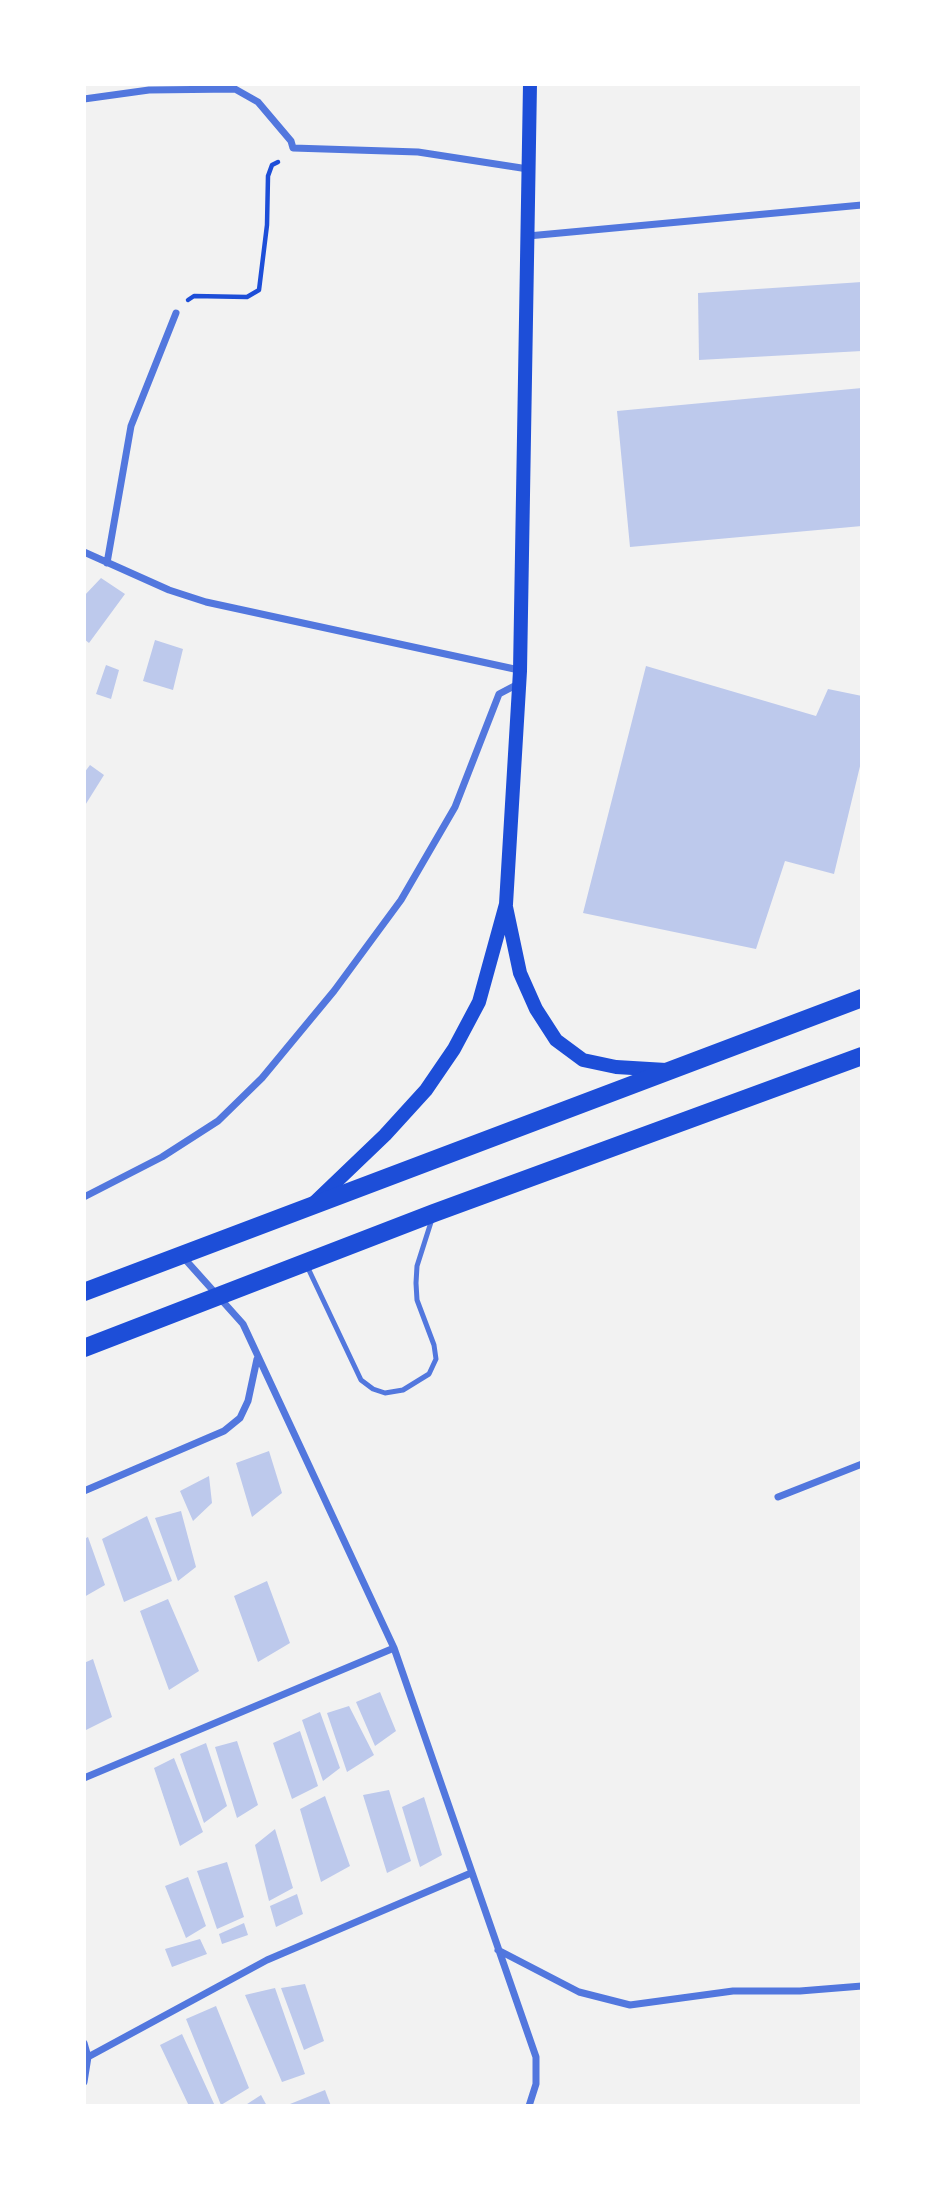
<!DOCTYPE html>
<style>
body{margin:0}
#map{position:relative;width:946px;height:2190px;overflow:hidden;background:#f2f2f2;font-family:Raleway,sans-serif}
canvas{display:block}
.frame{position:absolute;inset:0;border:86px solid #fff;pointer-events:none}
</style>
<div id="map">
<canvas width="946" height="2190"></canvas>
<div class="frame"></div>
</div>
<script>
const g = document.querySelector('canvas').getContext('2d');
g.lineJoin = 'round';
function fill(path, color) { g.fillStyle = color; g.fill(path, 'evenodd'); }
const poly = rows => new Path2D(rows.map(r => 'M' + r).join(''));
function trace(path, color, width, dash) { g.strokeStyle = color; g.lineWidth = width; g.lineCap = dash ? 'butt' : 'round'; g.setLineDash(dash || []); g.stroke(path); }
const building = poly([
 [862,282,862,351,699,360,698,293],
 [862,388,862,526,630,547,617,411],
 [101,578,125,594,89,643,84,639,84,596],
 [155,640,183,649,173,690,143,681],
 [106,665,119,670,111,699,96,694],
 [646,666,816,716,828,689,862,696,862,758,834,874,785,861,756,949,583,913],
 [90,765,104,775,84,807,84,773],
 [269,1451,282,1493,252,1517,236,1463],
 [209,1476,212,1503,193,1521,180,1491],
 [181,1511,196,1567,178,1581,155,1518],
 [147,1516,172,1581,124,1602,102,1539],
 [88,1537,105,1585,84,1597,84,1539],
 [267,1581,290,1643,258,1662,234,1596],
 [168,1599,199,1671,169,1690,140,1611],
 [93,1659,112,1717,84,1731,84,1663],
 [380,1692,396,1731,375,1746,356,1702],
 [349,1706,374,1755,347,1772,327,1713],
 [320,1712,340,1768,323,1781,302,1720],
 [300,1731,318,1786,292,1799,273,1743],
 [237,1741,258,1805,237,1818,215,1747],
 [206,1743,227,1806,204,1823,180,1754],
 [174,1758,203,1832,180,1846,154,1768],
 [389,1790,411,1861,387,1873,363,1795],
 [325,1796,350,1866,321,1882,300,1809],
 [424,1797,442,1855,420,1867,402,1807],
 [275,1829,293,1888,269,1901,255,1845],
 [227,1862,244,1917,217,1929,197,1871],
 [188,1877,206,1926,186,1938,165,1886],
 [297,1894,303,1914,276,1927,270,1906],
 [244,1923,248,1935,222,1944,219,1934],
 [200,1939,207,1954,172,1967,165,1949],
 [305,1984,324,2041,304,2050,281,1988],
 [275,1988,305,2074,282,2082,245,1995],
 [216,2006,249,2088,221,2105,186,2019],
 [182,2034,215,2106,189,2106,160,2045],
 [325,2090,331,2106,285,2106],
 [261,2095,267,2106,244,2106]
]);
const path = poly([
 [188,300,194,296,247,297,259,290,267,225,268,176,272,165,278,162]
]);
const service = poly([
 [307,1266,361,1380,373,1389,385,1393,403,1390,429,1374,436,1359,434,1345,417,1300,416,1283,417,1266,432,1219]
]);
const minor = poly([
 [84,99,149,90,235,89,258,102,291,141,293,148,418,152,528,169],
 [528,236,862,205],
 [84,552,169,590,206,602,519,670],
 [107,563,131,426,176,313],
 [84,1197,162,1157,218,1121,262,1078,334,991,401,900,455,807,499,694,518,684],
 [183,1257,243,1324,394,1648,536,2057,536,2084,529,2106],
 [84,1491,224,1431,240,1418,248,1401,257,1359],
 [778,1497,862,1464],
 [84,1778,394,1648],
 [498,1950,579,1992,630,2005,733,1991,800,1991,862,1986],
 [84,2043,88,2057],
 [84,2082,88,2057,267,1960,471,1873]
]);
const secondary = poly([
 [506,907,520,973,536,1009,556,1040,583,1060,616,1067,666,1070],
 [314,1203,385,1135,426,1090,454,1049,479,1002,506,904,520,671,530,84]
]);
const primary = poly([
 [84,1292,862,998],
 [84,1348,434,1213,862,1056]
]);
fill(building, '#bdc9ec');
trace(path, '#1d4ed8', 4.5);
trace(service, '#5277de', 5);
trace(minor, '#5277de', 7);
trace(secondary, '#1d4ed8', 14);
trace(primary, '#1d4ed8', 18);
</script>
